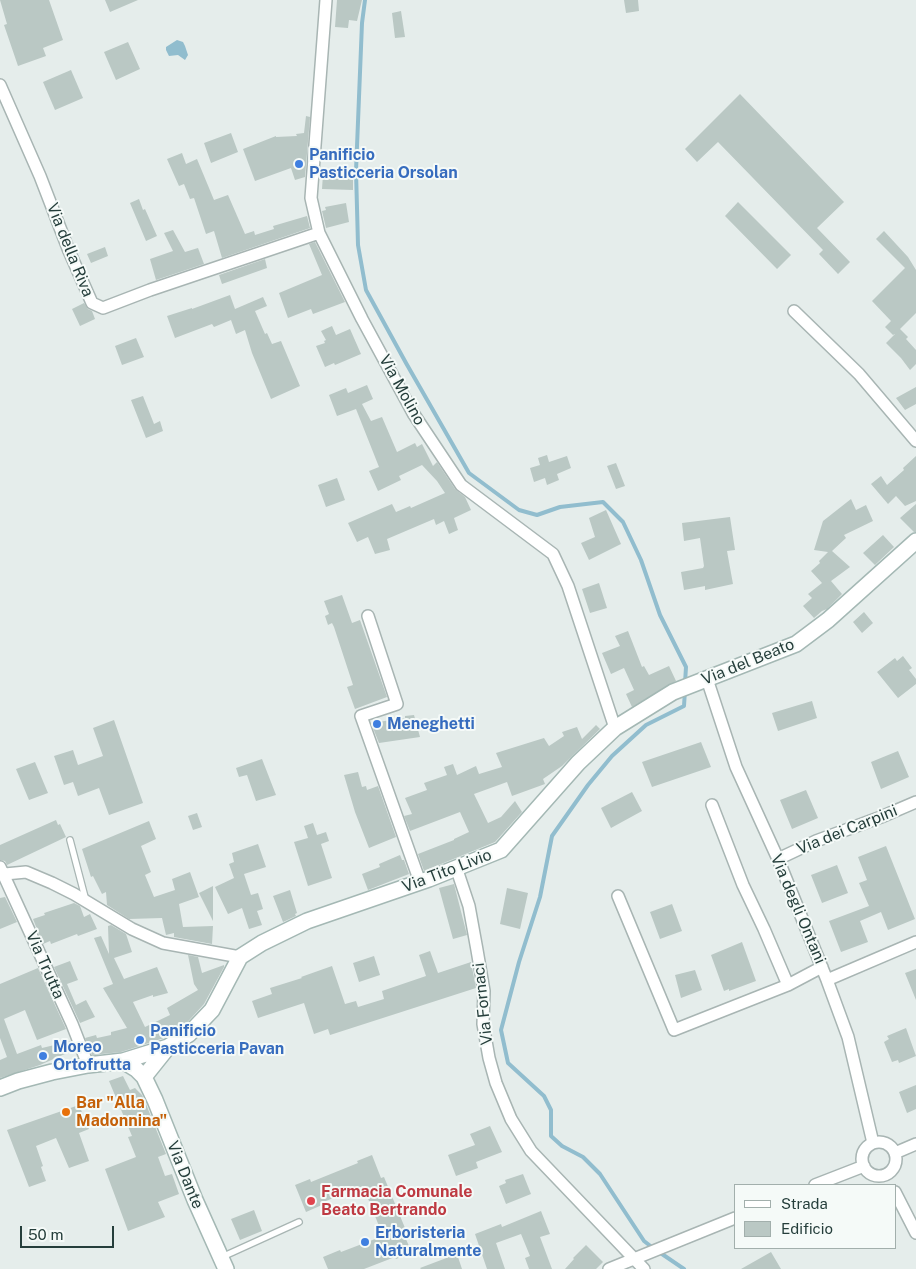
<!DOCTYPE html>
<style>
body{margin:0}
#map{position:relative;width:916px;height:1269px;overflow:hidden;background:#e5edeb;font-family:"Public Sans",sans-serif}
canvas{display:block}
.legend{position:absolute;left:734px;top:1184px;width:162px;height:65px;box-sizing:border-box;background:#f5faf8;border:1px solid #a2afac;margin:0;padding:6px 9px;list-style:none;font-size:15px;color:#253e3b}
.legend li{display:flex;align-items:center;gap:10px;height:25px}
.legend b{width:25px;border:1px solid #a2afac}
.scale{position:absolute;left:20px;top:1226px;width:94px;height:22px;box-sizing:border-box;border:2px solid #253e3b;border-top:0;padding-left:6px;font-size:15px;line-height:18px;white-space:nowrap;color:#253e3b;-webkit-text-stroke:4px #f5faf8;paint-order:stroke}
</style>
<div id="map">
<canvas width="916" height="1269"></canvas>
<ul class="legend">
<li><b style="height:6px;background:#fff"></b>Strada</li>
<li><b style="height:14px;background:#bac8c4"></b>Edificio</li>
</ul>
<div class="scale">50 m</div>
</div>
<script>
const g = document.querySelector('canvas').getContext('2d');
g.lineJoin = 'round';
function fill(path, color) { g.fillStyle = color; g.fill(path, 'evenodd'); }
const poly = rows => new Path2D(rows.map(r => 'M' + r).join(''));
function trace(path, color, width, dash) { g.strokeStyle = color; g.lineWidth = width; g.lineCap = dash ? 'butt' : 'round'; g.setLineDash(dash || []); g.stroke(path); }
function label(font, color, halo, rows, align = 'center') {
  g.font = font + ' "Public Sans",sans-serif'; g.lineWidth = 4; g.setLineDash([]); g.textBaseline = 'middle'; g.strokeStyle = halo; g.fillStyle = color; for (const [text, x, y, turn = 0] of rows) {
    g.save(); g.translate(x, y); g.rotate((+turn || 0) * Math.PI / 180); g.textAlign = isNaN(turn) ? turn : align; if (halo) g.strokeText(text, 0, 0); g.fillText(text, 0, 0); g.restore();
  }
}
const water = poly([
 [177,40,183,42,185,46,188,55,185,60,178,55,169,56,166,50,166,47]
]);
const stream = poly([
 [365,0,362,23,356,171,358,245,366,290,406,363,469,473,519,510,537,515,560,507,603,502,623,522,641,560,660,615,686,667,685,683],
 [653,1248,644,1241,600,1174,583,1157,562,1146,551,1136,551,1110,544,1096,508,1063,501,1030,519,962,540,897,552,836,588,785,612,756,646,725,684,706,685,690],
 [659,1252,684,1269]
]);
const building = poly([
 [0,0,49,0,63,40,43,48,46,56,18,66,4,25,7,24],
 [105,0,138,0,110,12],
 [337,0,362,0,357,21,349,20,348,28,335,27],
 [624,0,638,0,639,11,626,13],
 [401,11,405,37,395,38,392,13],
 [128,42,140,69,116,80,104,52],
 [71,70,83,98,55,110,43,82],
 [740,94,844,202,817,228,850,262,838,274,819,254,823,250,718,142,697,162,685,149],
 [306,116,310,117,305,177,295,180,291,168,255,181,243,149,276,136,276,137,297,136,296,134,304,133],
 [231,133,238,152,211,163,204,143],
 [182,153,186,164,197,159,214,200,228,195,245,234,254,231,255,235,274,229,273,226,307,216,310,228,222,258,214,231,206,234,194,198,190,199,184,184,179,186,167,159],
 [323,174,353,175,353,190,322,189],
 [139,199,143,210,145,209,157,236,146,241,130,203],
 [738,202,791,255,777,269,725,216],
 [346,203,349,222,326,228,322,211,326,210,325,207],
 [173,230,185,252,198,248,204,264,156,280,150,259,173,251,164,233],
 [884,231,908,257,916,270,916,313,900,329,908,337,906,339,916,350,916,364,910,370,901,358,886,343,895,334,893,335,885,327,891,321,872,301,905,268,876,239],
 [315,242,345,302,313,314,311,309,288,318,279,293,322,275,309,244],
 [105,247,108,256,91,263,87,254],
 [265,259,267,268,222,284,219,275],
 [230,295,235,309,263,297,267,306,255,311,265,334,267,333,272,344,281,341,300,386,271,399,252,353,245,330,236,334,231,320,214,327,212,324,175,338,167,316,192,308,192,309],
 [84,303,88,309,92,311,95,319,80,326,72,309],
 [332,326,336,335,350,329,361,354,335,365,334,363,325,367,316,346,325,343,324,341,326,340,321,331],
 [136,338,144,357,122,365,115,346],
 [367,385,373,399,362,404,371,421,382,417,397,452,415,443,417,447,422,444,433,466,437,462,455,489,465,497,471,510,454,518,458,530,449,534,444,521,436,525,434,519,387,539,390,550,375,554,368,537,357,542,348,523,392,504,396,512,410,506,411,508,445,493,437,481,422,465,399,476,401,480,378,491,369,471,379,467,356,409,337,416,329,395,346,388,348,393],
 [916,387,916,404,905,410,896,398],
 [143,396,154,424,160,421,163,431,146,438,131,400],
 [547,455,549,462,567,456,571,468,557,474,559,480,547,485,545,478,534,482,530,468,540,465,538,458],
 [916,456,916,501,905,506,896,496,888,504,871,484,881,476,887,485,904,470,903,468],
 [616,463,625,486,616,489,607,466],
 [337,478,345,500,326,507,318,485],
 [851,499,856,510,866,505,873,521,844,535,846,538,832,551,850,567,831,581,842,594,827,609,822,611,814,618,803,606,812,598,808,594,822,583,811,571,820,563,819,561,828,552,814,550,823,521],
 [916,504,916,532,914,532,900,518],
 [606,510,621,544,589,560,581,543,595,537,589,518],
 [730,517,735,550,727,551,733,584,705,590,705,586,684,590,681,572,703,568,704,566,700,538,684,541,682,523],
 [883,535,894,547,875,565,863,553],
 [599,583,607,608,590,613,582,589],
 [342,595,352,623,360,620,387,697,355,709,347,687,353,685,334,627,332,623,328,625,325,616,329,614,324,601],
 [864,612,873,623,862,633,853,622],
 [628,631,642,667,644,666,649,675,669,666,676,681,632,707,626,694,634,690,624,668,611,674,602,653,620,646,615,636],
 [903,656,912,668,909,670,916,679,916,684,898,698,877,672,895,658,897,661],
 [812,701,817,718,778,731,772,713],
 [414,715,420,737,379,743,371,723,405,718,405,716],
 [114,720,143,803,109,815,99,788,78,796,73,782,64,785,54,756,73,750,78,765,103,756,93,728],
 [596,725,600,729,562,766,543,779,545,784,512,796,507,782,474,794,488,823,501,817,515,801,522,812,495,842,424,871,418,854,454,840,454,839,469,832,460,812,410,831,404,816,412,814,405,798,427,790,424,783,447,775,444,767,453,764,457,775,476,766,479,774,502,767,496,753,544,738,549,746,564,736,562,732,577,727,582,739],
 [701,742,711,767,652,787,642,762],
 [898,751,909,777,881,789,871,762],
 [262,759,276,795,256,801,247,775,239,777,236,768],
 [35,762,48,793,29,800,16,769],
 [358,772,362,787,366,786,367,790,378,786,396,837,369,848,355,812,344,775],
 [806,790,818,818,792,829,780,800],
 [632,792,642,811,611,828,601,808],
 [197,813,202,827,193,830,188,816],
 [56,820,58,825,60,824,66,837,7,865,5,861,0,860,0,845],
 [149,821,156,839,141,846,151,872,145,875,154,897,175,890,172,879,190,872,199,897,179,904,183,927,213,926,212,944,174,937,174,933,166,935,162,918,129,919,107,905,106,892,102,894,93,876,91,877,82,849],
 [313,823,317,835,326,832,329,841,321,844,332,878,308,886,294,842,308,838,304,826],
 [258,844,266,867,244,874,251,895,258,893,263,909,257,911,262,925,249,929,242,908,228,914,215,887,234,878,229,864,234,862,232,853],
 [886,846,915,919,888,930,881,912,860,921,868,942,841,952,829,921,869,906,859,883,867,880,858,857],
 [400,855,402,860,404,860,409,874,368,890,362,874,380,867,379,864],
 [837,865,848,893,822,903,811,875],
 [454,884,467,935,453,939,439,888],
 [213,886,213,921,199,893],
 [507,888,528,893,520,929,500,924],
 [290,890,297,913,295,914,296,916,283,922,273,896],
 [5,897,17,922,0,929,0,898],
 [74,903,80,906,84,917,90,914,97,929,78,936,77,934,51,944,50,941,43,944,33,919,45,915,44,913],
 [672,904,682,931,660,939,650,912],
 [111,925,126,934,132,952,114,958,124,979,157,967,168,993,153,997,153,995,133,1002,145,1027,170,1015,167,1008,198,990,194,984,188,955,198,957,202,973,224,965,224,967,204,1004,183,1027,164,1038,121,1052,92,1055,85,1038,96,1035,97,1038,111,1035,111,1032,127,1028,103,988,113,984,94,938,101,936,109,954,108,926],
 [742,942,756,981,729,991,729,989,724,991,711,955],
 [430,951,438,973,471,962,476,988,330,1035,328,1029,314,1034,304,1003,258,1018,252,1001,272,994,270,988,302,978,301,977,332,966,345,1004,356,1001,358,1007,384,999,382,991,426,976,419,955],
 [374,956,380,975,359,982,353,963],
 [70,961,78,980,67,984,76,1005,86,1000,95,1017,80,1023,54,967],
 [38,968,66,1029,37,1040,25,1010,4,1019,17,1054,41,1045,42,1048,71,1041,74,1050,40,1065,0,1078,0,1060,7,1057,0,1038,0,984],
 [916,969,916,1000,905,973],
 [695,970,702,990,681,998,675,975],
 [906,1028,916,1056,899,1063,898,1060,892,1062,884,1042,889,1039,887,1036],
 [123,1076,130,1090,135,1088,142,1095,146,1104,166,1154,158,1157,165,1176,172,1174,179,1194,158,1202,165,1217,128,1231,105,1169,136,1157,128,1137,132,1136,109,1081],
 [916,1085,916,1109,907,1113,899,1092],
 [79,1105,89,1129,79,1133,89,1161,69,1168,56,1138,36,1146,43,1166,41,1167,46,1181,29,1187,7,1130],
 [490,1126,502,1152,476,1162,478,1168,456,1176,448,1155,475,1145,470,1134],
 [372,1155,381,1178,384,1177,405,1228,402,1230,412,1253,396,1259,395,1257,364,1269,328,1269,323,1257,340,1250,341,1252,383,1236,363,1186,321,1203,322,1205,306,1212,295,1185,310,1179,311,1182,358,1163,357,1161],
 [523,1174,531,1194,506,1204,499,1186,506,1183,505,1180],
 [254,1210,262,1231,240,1240,231,1219],
 [541,1211,550,1234,540,1237,552,1269,529,1269,525,1258,530,1256,521,1234,496,1243,505,1269,487,1269,475,1234,501,1224,502,1227],
 [586,1245,603,1262,596,1269,565,1269,574,1259,573,1258],
 [771,1252,781,1269,741,1269],
 [457,1254,462,1269,421,1269,420,1268]
]);
const lane = poly([
 [70,840,86,901],
 [222,1257,299,1222]
]);
const street = poly([
 [326,0,311,198,319,233,362,319,413,413,461,485,553,554,568,586,615,728],
 [0,85,40,176,69,251,92,303,103,308,150,290,319,233],
 [794,311,859,374,916,441],
 [368,616,397,704,361,716,420,882],
 [707,679,736,767,778,859,827,980,848,1037,873,1143],
 [712,805,743,885,764,929,788,985],
 [778,859,816,841,881,817,916,802],
 [0,867,72,1024,88,1065],
 [456,867,469,906,477,950,484,991,483,1024,489,1058,496,1083,511,1119,531,1151,644,1269],
 [5,874,26,872,52,883,74,894,132,929,163,943,240,957],
 [618,896,674,1030,788,985,822,967],
 [827,980,916,942],
 '862 1159a17 17 0 1 1 34 0a17 17 0 1 1-34 0Z',
 [895,1153,916,1144],
 [815,1185,864,1166],
 [895,1192,916,1233],
 [609,1269,735,1218]
]);
const secondary = poly([
 [123,1061,136,1069,144,1077,155,1100,195,1200,226,1269],
 [144,1077,168,1047,189,1034,212,1010,240,957,262,943,307,921,429,879,501,850,578,763,615,728,673,692,796,644,828,620,916,541],
 [0,1088,18,1081,52,1072,88,1065,123,1061,168,1047]
]);
const markers = [
 [299,164,5,"#3f7fe0"],
 [377,724,5,"#3f7fe0"],
 [140,1040,5,"#3f7fe0"],
 [43,1056,5,"#3f7fe0"],
 [66,1112,5,"#e8710a"],
 [311,1201,5,"#e0444e"],
 [365,1242,5,"#3f7fe0"]
];
const shopNames = [
 ["Panificio",309,155],
 ["Pasticceria Orsolan",309,173],
 ["Meneghetti",387,724],
 ["Panificio",150,1031],
 ["Pasticceria Pavan",150,1049],
 ["Moreo",53,1047],
 ["Ortofrutta",53,1065],
 ["Erboristeria",375,1233],
 ["Naturalmente",375,1251]
];
const streetNames = [
 ["Via della Riva",70,250,68],
 ["Via Molino",402,390,61],
 ["Via del Beato",748,662,-22],
 ["Via dei Carpini",847,830,-22],
 ["Via Tito Livio",447,871,-21],
 ["Via degli Ontani",798,909,67],
 ["Via Trutta",45,965,66],
 ["Via Fornaci",483,1004,-96],
 ["Via Dante",185,1175,68]
];
const foodNames = [
 ["Bar \"Alla",76,1103],
 ["Madonnina\"",76,1121]
];
const healthNames = [
 ["Farmacia Comunale",321,1192],
 ["Beato Bertrando",321,1210]
];
fill(water, '#91bdce');
trace(stream, '#91bdce', 4);
fill(building, '#bac8c4');
trace(lane, '#a8b5b3', 8);
trace(street, '#a8b5b3', 14);
trace(secondary, '#a4b8b4', 18);
trace(lane, '#fff', 5.5);
trace(street, '#fff', 11);
trace(secondary, '#fff', 15);
for (const [x, y, r, color] of markers) { const dot = new Path2D(); dot.arc(x, y, r, 0, 2 * Math.PI); g.fillStyle = color; g.fill(dot); trace(dot, '#f5faf8', 2); }
label('bold 16px', '#366cbe', '#f5faf8', shopNames, 'left');
label('16px', '#253e3b', '#f5faf8', streetNames);
label('bold 16px', '#c56008', '#f5faf8', foodNames, 'left');
label('bold 16px', '#be3a42', '#f5faf8', healthNames, 'left');
</script>
